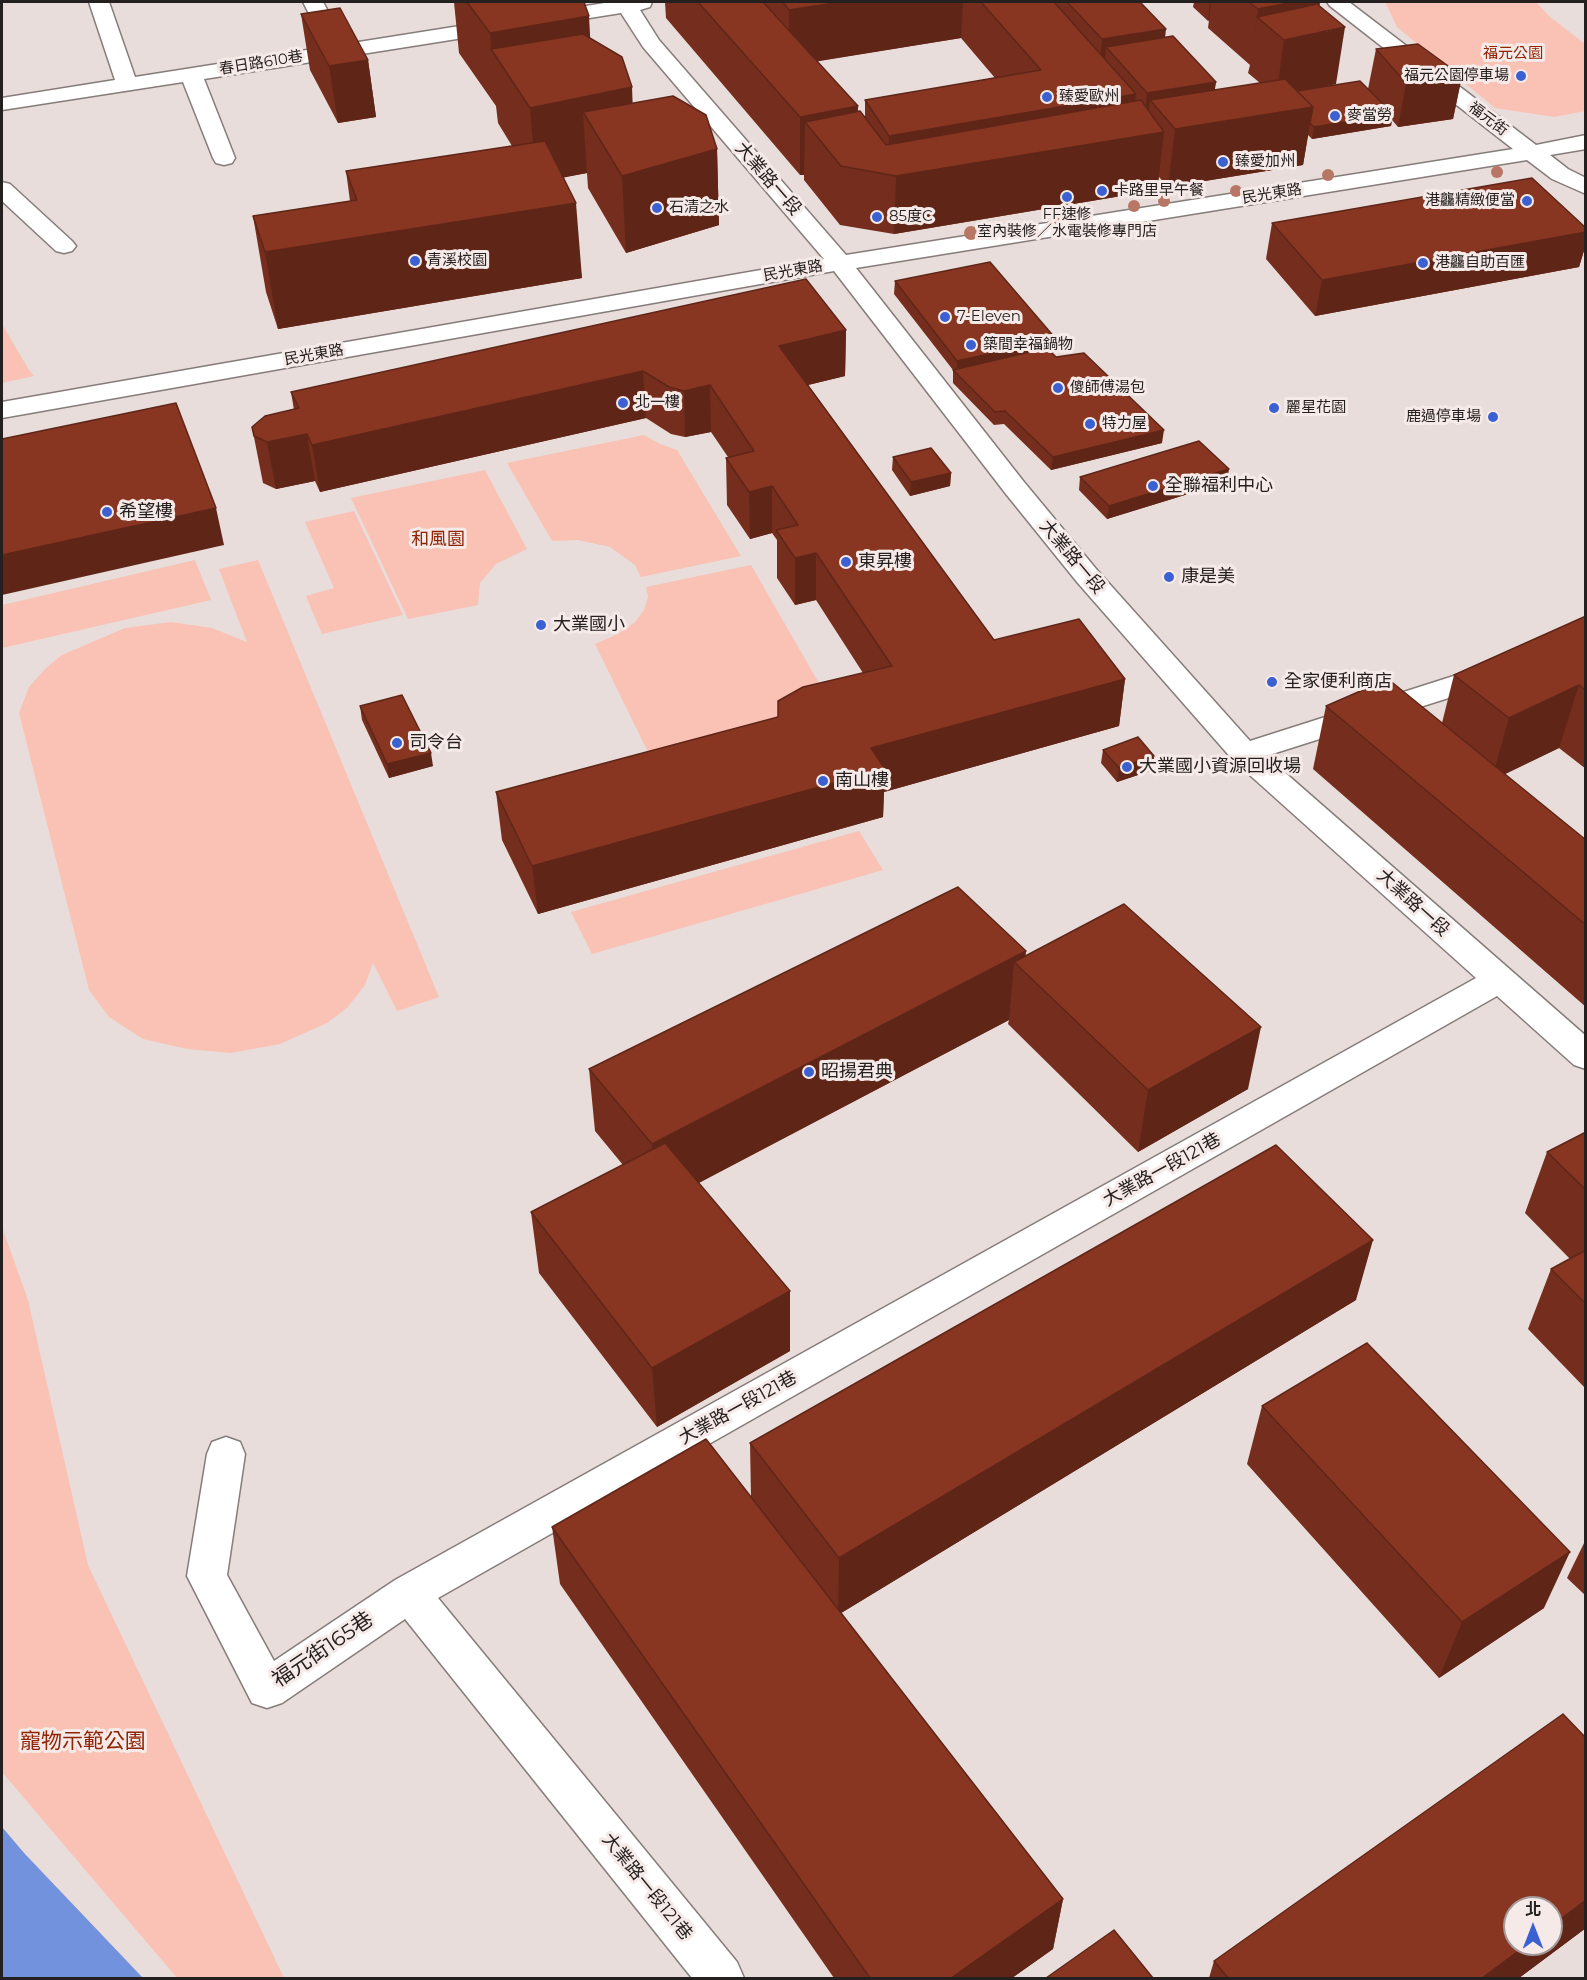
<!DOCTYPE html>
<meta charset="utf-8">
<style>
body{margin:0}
#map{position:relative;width:1587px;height:1980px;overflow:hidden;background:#e8ddda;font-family:Montserrat,"Noto Sans TC",sans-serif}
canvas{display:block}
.frame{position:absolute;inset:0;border:3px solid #24201f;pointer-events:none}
.north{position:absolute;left:1503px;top:1896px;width:60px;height:60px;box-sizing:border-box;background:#f6eae8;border:2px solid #a29998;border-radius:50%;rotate:0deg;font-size:16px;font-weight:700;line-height:24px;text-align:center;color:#24201f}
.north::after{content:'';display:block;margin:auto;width:21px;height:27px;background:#3b60d2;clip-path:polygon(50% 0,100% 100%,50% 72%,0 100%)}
</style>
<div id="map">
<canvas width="1587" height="1980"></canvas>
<div class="frame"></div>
<div class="north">北</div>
</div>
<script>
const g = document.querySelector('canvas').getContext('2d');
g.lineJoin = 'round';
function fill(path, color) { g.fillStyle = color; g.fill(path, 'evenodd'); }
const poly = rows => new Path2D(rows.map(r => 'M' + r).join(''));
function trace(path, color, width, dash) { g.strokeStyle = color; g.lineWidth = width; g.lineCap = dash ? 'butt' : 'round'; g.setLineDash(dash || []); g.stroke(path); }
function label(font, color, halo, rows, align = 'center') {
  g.font = font + ' Montserrat,"Noto Sans TC",sans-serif'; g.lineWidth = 6; g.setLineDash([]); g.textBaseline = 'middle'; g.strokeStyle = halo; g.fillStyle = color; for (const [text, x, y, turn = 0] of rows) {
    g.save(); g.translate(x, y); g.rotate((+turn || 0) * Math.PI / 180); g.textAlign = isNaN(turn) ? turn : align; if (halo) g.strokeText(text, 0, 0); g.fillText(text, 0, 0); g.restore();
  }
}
const green = poly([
 [1385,2,1536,2,1549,16,1585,44,1585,111,1554,117,1495,108,1397,27],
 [2,324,29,370,34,376,2,383],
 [644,435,660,444,677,450,741,556,641,577,635,565,610,547,578,540,552,541,507,463],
 [485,470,527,549,496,564,480,583,478,605,408,619,351,498],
 [354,511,403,615,322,634,306,596,334,588,305,522],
 [195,560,211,600,2,648,2,605],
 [258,560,439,997,397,1011,373,963,365,985,347,1008,327,1023,280,1044,231,1053,187,1049,143,1039,109,1017,89,990,19,713,29,687,46,668,62,655,125,628,171,622,212,628,247,642,219,569],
 [751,565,835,711,651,758,595,644,618,634,635,622,644,610,648,597,646,587],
 [859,831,883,870,592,954,571,912],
 [2,1227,28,1300,88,1565,284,1978,177,1978,2,1772]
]);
const water = poly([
 [2,1827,25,1854,143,1978,2,1978]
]);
const minor = poly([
 [89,2,109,2,135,77,326,47,303,2,323,2,346,44,611,2,652,2,650,7,640,10,659,40,846,255,1513,149,1330,6,1327,2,1349,2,1536,145,1586,135,1586,149,1550,155,1568,169,1586,178,1586,194,1552,179,1527,160,856,268,1024,482,1097,570,1250,741,1485,666,1495,664,1505,666,1509,673,1505,680,1266,756,1586,1036,1586,1069,1574,1065,1497,996,438,1598,737,1962,744,1978,692,1978,405,1619,282,1703,267,1708,252,1703,187,1576,207,1454,212,1442,226,1437,240,1442,245,1454,227,1575,274,1661,395,1580,1476,978,1233,760,1077,582,1006,494,834,271,2,418,2,402,824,259,643,47,621,13,204,79,235,158,232,163,224,165,216,163,213,158,183,82,2,110,2,98,115,80,89,2],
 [2,182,10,184,72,241,76,246,72,251,64,253,56,251,2,201,2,182]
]);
const trees = [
 [1497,172,6],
 [1328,175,6],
 [1236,191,6],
 [1164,201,6],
 [1134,206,6],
 [1057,218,6],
 [971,233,7]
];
const wall = poly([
 [454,2,584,2,590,38,632,87,632,103,717,149,719,225,626,253,588,188,587,173,564,177,582,278,278,329,266,292,253,216,350,201,346,171,512,146,498,123,496,106,459,53],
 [665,2,1140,2,1165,37,1216,82,1214,90,1260,83,1248,73,1250,65,1208,28,1209,20,1208,21,1193,7,1194,2,1186,3,1185,2,1320,2,1319,6,1336,84,1319,87,1368,89,1376,49,1462,76,1453,119,1398,127,1392,120,1391,126,1312,139,1308,135,1303,165,1168,187,1159,177,1157,190,894,234,840,225,804,180,804,175,800,175,666,18],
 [961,38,995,78,865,100,865,117,858,112,817,61],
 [301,14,368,60,376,117,338,123,310,70],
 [1272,223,1586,228,1586,244,1579,267,1315,316,1266,259],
 [895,281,1055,352,1052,353,1056,357,1162,443,1051,470,1004,424,994,425,953,383,953,370,894,294],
 [846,330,845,376,808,385,994,640,1125,679,1119,726,884,792,883,817,538,914,502,840,496,792,778,717,863,673,816,600,795,605,777,578,777,540,772,533,750,539,727,505,726,458,728,457,711,432,685,437,671,434,646,418,320,492,315,481,276,489,263,483,252,427,294,410,291,392],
 [893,457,951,473,950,486,910,496,892,470],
 [1080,477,1227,482,1107,519,1079,490],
 [1586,616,1586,769,1559,748,1504,774,1586,840,1586,1007,1313,769,1326,706,1442,723,1454,675],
 [360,706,433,766,389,778,362,720],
 [1103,750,1153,770,1117,782,1101,763],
 [1026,951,1025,956,1248,1089,1138,1152,1008,1024,1009,1020,699,1183,790,1351,657,1427,539,1273,531,1212,623,1165,595,1131,589,1069],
 [1586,1132,1586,1389,1528,1329,1551,1269,1570,1259,1525,1213,1547,1152],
 [1356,1300,841,1613,1063,1899,1053,1949,1012,1978,834,1978,560,1584,552,1527,751,1497,750,1443],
 [1262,1406,1544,1608,1439,1678,1247,1464],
 [1586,1539,1586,1596,1567,1578],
 [1586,1928,1519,1978,1209,1978,1214,1961]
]);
const shadedWall = poly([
 [783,2,963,2,961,38,789,66,789,10],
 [1210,2,1211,2,1209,20,1208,21],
 [1294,2,1320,2,1315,34,1345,27,1336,84,1276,97,1284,40,1257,17,1250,65,1258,9],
 [589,16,593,90,491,50,490,33],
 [1166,29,1160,85,1106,47,1102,95,1097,96,1102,39],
 [368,60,376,117,338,123,329,66],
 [1462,76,1453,119,1398,127,1406,83],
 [1216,82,1210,124,1313,107,1303,165,1168,187,1175,129,1150,100,1146,135,1164,132,1157,190,894,234,896,176,888,174,889,136,1136,94,1132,137,1143,135,1147,93],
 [632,87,635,163,583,112,587,173,536,183,530,108],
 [858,106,857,164,805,122,804,175,800,175,800,117],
 [1393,114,1391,126,1312,139,1314,127],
 [717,149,719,225,626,253,622,176],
 [576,203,582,278,278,329,265,252],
 [1586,232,1586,244,1579,267,1315,316,1322,280],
 [846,330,845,376,779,392,779,346],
 [1056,339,1055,352,956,374,957,361],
 [643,371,646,418,320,492,312,445],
 [710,385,711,432,685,437,684,391],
 [1164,430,1162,443,1051,470,1053,457],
 [307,434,315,481,276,489,267,442],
 [1229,469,1227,482,1107,519,1109,506],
 [951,473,950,486,910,496,911,482],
 [772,486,772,533,750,539,749,492],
 [216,508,224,545,2,595,2,555],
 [816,553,816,600,795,605,795,558],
 [1125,679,1119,726,884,792,883,817,538,914,532,866,871,748],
 [1579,685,1559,748,1491,781,1509,718],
 [431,753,433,766,389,778,387,764],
 [1154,756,1153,770,1117,782,1119,768],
 [1026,951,1024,971,1014,962,1009,1020,656,1205,652,1144],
 [1261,1027,1248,1089,1138,1152,1148,1090],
 [1373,1240,1356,1300,838,1615,839,1558],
 [790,1291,790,1351,657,1427,652,1368],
 [1570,1552,1544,1608,1439,1678,1462,1622],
 [1063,1899,1053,1949,1012,1978,951,1978],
 [1586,1900,1586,1928,1519,1978,1482,1978,1528,1944,1551,1944,1551,1926]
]);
const building = poly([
 [467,2,584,2,589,16,490,33,467,2],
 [698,2,763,2,858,106,800,117,698,2],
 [783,2,841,2,789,10,783,2],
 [981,2,1054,2,1136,94,889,136,865,100,1041,70,981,2],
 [1067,2,1140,2,1166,29,1102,39,1067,2],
 [1249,2,1294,2,1258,9,1249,2],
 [1317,4,1345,27,1284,40,1257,17,1317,4],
 [340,8,368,60,329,66,301,14,340,8],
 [583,34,622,57,632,87,530,108,491,49,583,34],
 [1173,36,1216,82,1147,93,1106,47,1173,36],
 [1418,44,1462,76,1406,83,1376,49,1418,44],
 [1285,79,1313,107,1175,129,1150,100,1285,79],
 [1360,81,1393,114,1314,127,1310,123,1313,107,1297,91,1360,81],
 [673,96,706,115,717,149,622,176,583,112,673,96],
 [1141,100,1164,132,896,176,841,166,805,122,860,111,886,145,1141,100],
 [545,141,576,203,265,252,253,216,357,200,346,171,545,141],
 [1532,178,1586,228,1586,232,1322,280,1272,223,1532,178],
 [990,262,1056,339,957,361,895,281,990,262],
 [806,279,846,330,779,346,994,640,1079,619,1125,679,871,748,885,769,532,866,496,792,778,717,778,701,803,687,892,666,816,553,795,558,776,530,798,525,772,486,749,492,726,458,754,451,710,385,684,391,669,387,643,371,312,445,307,434,267,442,254,436,252,427,265,416,299,408,291,392,806,279],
 [1047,348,1056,357,1084,353,1164,430,1053,457,1005,411,995,412,953,370,1047,348],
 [176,403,216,508,2,555,2,439,176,403],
 [1199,441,1229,469,1109,506,1080,477,1199,441],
 [931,448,951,473,911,482,893,457,931,448],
 [1586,616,1586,691,1579,685,1509,718,1454,675,1586,616],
 [1388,679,1586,840,1586,925,1326,706,1388,679],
 [402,695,431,753,387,764,360,706,402,695],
 [1138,737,1154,756,1119,768,1103,750,1138,737],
 [958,887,1026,951,652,1144,589,1069,958,887],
 [1124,904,1261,1027,1148,1090,1014,962,1124,904],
 [1586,1132,1586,1190,1547,1152,1586,1132],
 [665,1143,790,1291,652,1368,531,1212,665,1143],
 [1276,1145,1373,1240,839,1558,750,1443,1276,1145],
 [1586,1250,1586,1304,1551,1269,1586,1250],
 [1367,1343,1570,1552,1462,1622,1262,1406,1367,1343],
 [706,1439,1063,1899,951,1978,870,1978,552,1527,706,1439],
 [1563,1714,1586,1738,1586,1900,1551,1926,1551,1908,1515,1908,1515,1944,1528,1944,1482,1978,1228,1978,1214,1961,1563,1714],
 [1114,1930,1153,1978,1046,1978,1114,1930]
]);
const markers = [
 [1521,76,6,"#3b60d2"],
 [1047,97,6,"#3b60d2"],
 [1335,116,6,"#3b60d2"],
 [1223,162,6,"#3b60d2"],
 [1102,191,6,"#3b60d2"],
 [1067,197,6,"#3b60d2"],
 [1527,201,6,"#3b60d2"],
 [657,208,6,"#3b60d2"],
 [877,217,6,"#3b60d2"],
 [415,261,6,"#3b60d2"],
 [1423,263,6,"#3b60d2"],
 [945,317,6,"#3b60d2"],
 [971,345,6,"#3b60d2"],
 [1058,388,6,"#3b60d2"],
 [623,403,6,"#3b60d2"],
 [1274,408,6,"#3b60d2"],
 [1493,417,6,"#3b60d2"],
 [1090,424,6,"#3b60d2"],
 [1153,486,6,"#3b60d2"],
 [107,512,6,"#3b60d2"],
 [846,562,6,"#3b60d2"],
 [1169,577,6,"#3b60d2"],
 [541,625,6,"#3b60d2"],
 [1272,682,6,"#3b60d2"],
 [397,743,6,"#3b60d2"],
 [1127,767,6,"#3b60d2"],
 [823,781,6,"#3b60d2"],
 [809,1072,6,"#3b60d2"]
];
const farParknames = [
 ["福元公園",1513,54]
];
const farStreetnames = [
 ["春日路610巷",261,63,-9],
 ["福元街",1488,119,37],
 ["民光東路",1272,194,-9],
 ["民光東路",793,271,-10],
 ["民光東路",314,355,-10]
];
const farPoinames = [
 ["福元公園停車場",1509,76,"right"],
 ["臻愛歐州",1059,97],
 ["麥當勞",1347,116],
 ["臻愛加州",1235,162],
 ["卡路里早午餐",1114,191],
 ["港龘精緻便當",1515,201,"right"],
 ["石清之水",669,208],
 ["FF速修",1067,215,"center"],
 ["室內裝修／水電裝修專門店",1067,232,"center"],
 ["85度C",889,217],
 ["青溪校園",427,261],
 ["港龘自助百匯",1435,263],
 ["7-Eleven",957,317],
 ["築間幸福鍋物",983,345],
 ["傻師傅湯包",1070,388],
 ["北一樓",635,403],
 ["麗星花園",1286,408],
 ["鹿過停車場",1481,417,"right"],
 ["特力屋",1102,424]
];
const streetNames = [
 ["大業路一段",768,179,49],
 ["大業路一段",1072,557,50],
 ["大業路一段",1413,903,42],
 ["大業路一段121巷",1162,1170,-29],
 ["大業路一段121巷",738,1408,-29],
 ["大業路一段121巷",647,1887,51]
];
const poiNames = [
 ["全聯福利中心",1165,486],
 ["希望樓",119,512],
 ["東昇樓",858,562],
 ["康是美",1181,577],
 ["大業國小",553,625],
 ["全家便利商店",1284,682],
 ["司令台",409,743],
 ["大業國小資源回收場",1139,767],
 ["南山樓",835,781],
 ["昭揚君典",821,1072]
];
const parkNames = [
 ["和風園",438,540]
];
const nearStreetnames = [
 ["福元街165巷",323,1650,-34]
];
const nearParknames = [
 ["寵物示範公園",83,1742]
];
fill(green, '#f9c2b4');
fill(water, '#7392dd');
trace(minor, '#867c7a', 3);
fill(minor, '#fff');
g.fillStyle = '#b77764';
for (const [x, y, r] of trees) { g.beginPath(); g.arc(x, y, r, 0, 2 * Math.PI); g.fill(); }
fill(wall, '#752e1d');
fill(shadedWall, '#5f2618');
fill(building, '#883622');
trace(building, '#5f2618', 1.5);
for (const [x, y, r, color] of markers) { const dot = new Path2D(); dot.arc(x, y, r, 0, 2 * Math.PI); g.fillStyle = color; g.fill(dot); trace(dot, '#f6eae8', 2); }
label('15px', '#8f2404', '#f6eae8', farParknames);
label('15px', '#24201f', '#f6eae8', farStreetnames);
label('15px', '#24201f', '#f6eae8', farPoinames, 'left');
label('18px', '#24201f', '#f6eae8', streetNames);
label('18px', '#24201f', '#f6eae8', poiNames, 'left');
label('18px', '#8f2404', '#f6eae8', parkNames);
label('21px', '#24201f', '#f6eae8', nearStreetnames);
label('21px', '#8f2404', '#f6eae8', nearParknames);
</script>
